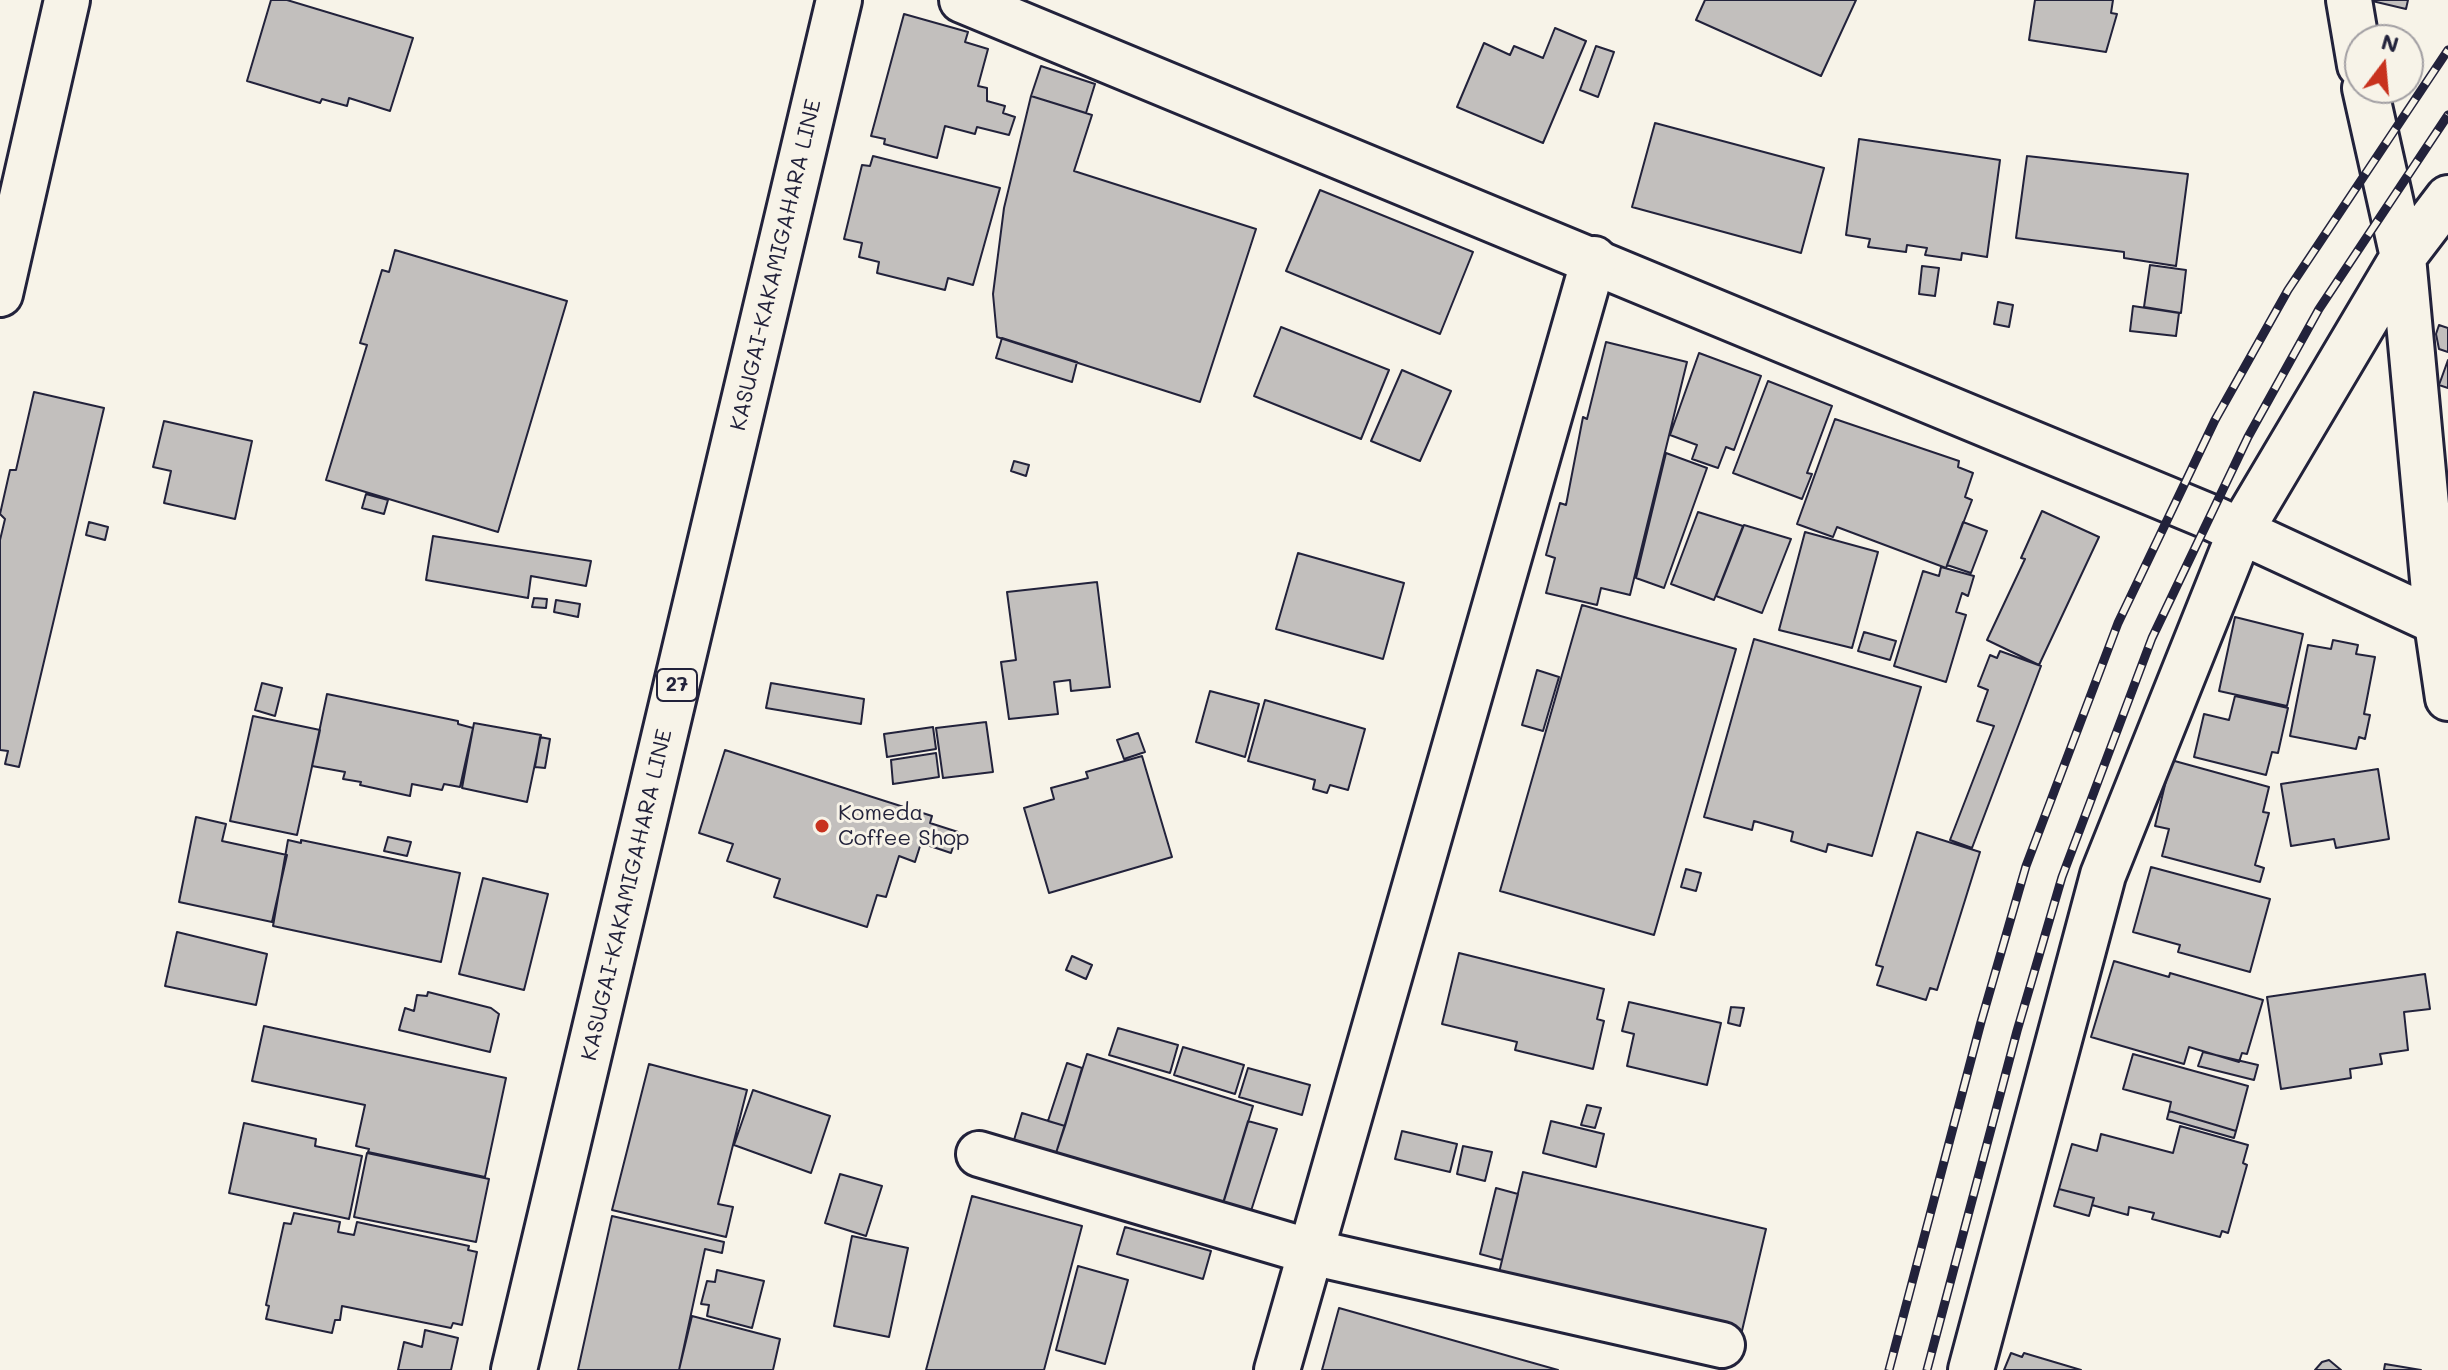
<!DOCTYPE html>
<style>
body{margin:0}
#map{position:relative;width:2448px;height:1370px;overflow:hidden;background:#f7f3e8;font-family:Mali,sans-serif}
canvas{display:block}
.north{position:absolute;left:2344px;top:24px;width:80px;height:80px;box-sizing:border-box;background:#f7f3e8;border:2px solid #a29fa3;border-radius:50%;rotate:16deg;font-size:22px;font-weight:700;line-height:32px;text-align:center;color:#22223b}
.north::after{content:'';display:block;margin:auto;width:28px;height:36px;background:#c8321e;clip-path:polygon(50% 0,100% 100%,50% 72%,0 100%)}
</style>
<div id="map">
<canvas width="2448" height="1370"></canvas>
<div class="north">N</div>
</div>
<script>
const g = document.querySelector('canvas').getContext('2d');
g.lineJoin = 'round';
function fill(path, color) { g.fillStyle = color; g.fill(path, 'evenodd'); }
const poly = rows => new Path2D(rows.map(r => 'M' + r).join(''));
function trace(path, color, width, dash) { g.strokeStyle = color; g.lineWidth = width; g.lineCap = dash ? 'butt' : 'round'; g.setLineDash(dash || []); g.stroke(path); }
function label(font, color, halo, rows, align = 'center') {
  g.font = font + ' Mali,sans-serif'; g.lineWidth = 6; g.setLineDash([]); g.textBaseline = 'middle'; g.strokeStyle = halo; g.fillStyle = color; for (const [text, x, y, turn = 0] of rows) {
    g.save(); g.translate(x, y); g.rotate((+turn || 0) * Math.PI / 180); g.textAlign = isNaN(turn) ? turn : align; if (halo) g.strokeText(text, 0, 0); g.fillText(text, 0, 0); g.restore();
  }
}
const building = poly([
 [271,0,287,0,413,38,390,111,349,98,347,106,322,99,320,103,247,81,271,0],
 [1705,0,1856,0,1821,76,1696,20,1705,0],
 [2035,0,2113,0,2111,13,2117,14,2106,52,2029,40,2035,0],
 [2368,0,2408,0,2406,9,2368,0],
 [904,14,968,32,965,42,988,49,978,86,987,88,987,101,1005,106,1003,113,1015,117,1009,135,977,127,975,134,945,126,937,158,884,144,885,139,871,136,904,14],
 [1555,28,1586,41,1543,143,1457,107,1484,43,1510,55,1514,46,1543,58,1555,28],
 [1596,46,1614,52,1598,97,1580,90,1596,46],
 [1041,66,1095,84,1086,113,1031,96,1041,66],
 [1031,96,1092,115,1074,171,1256,229,1200,402,997,337,993,294,1004,208,1031,96],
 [1655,123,1824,168,1801,253,1632,207,1655,123],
 [1859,139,2000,160,1987,257,1962,253,1961,260,1925,255,1927,248,1907,245,1906,252,1868,247,1870,239,1846,235,1859,139],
 [873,156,1000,188,973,285,948,278,945,290,877,273,879,262,859,257,862,243,844,239,862,165,870,166,873,156],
 [2027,156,2188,174,2176,266,2124,258,2124,252,2016,238,2027,156],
 [1320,190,1473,252,1440,334,1286,271,1320,190],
 [395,250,567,301,498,532,326,480,367,345,360,343,382,270,389,272,395,250],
 [2150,265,2186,270,2181,313,2144,307,2150,265],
 [1922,266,1939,268,1935,296,1919,294,1922,266],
 [1998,302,2013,305,2009,327,1994,324,1998,302],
 [2133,306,2179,313,2176,336,2130,331,2133,306],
 [2439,325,2448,328,2448,352,2439,349,2436,334,2439,325],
 [1281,327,1389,370,1361,439,1254,396,1281,327],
 [1002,338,1077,362,1072,382,996,358,1002,338],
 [1606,342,1687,362,1630,595,1601,588,1597,605,1546,593,1555,558,1546,555,1560,503,1566,505,1583,417,1587,419,1606,342],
 [1699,353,1761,376,1734,450,1726,447,1718,468,1692,459,1697,445,1670,435,1699,353],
 [2448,360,2448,388,2439,385,2448,360],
 [1402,370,1451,391,1420,461,1371,441,1402,370],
 [1768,381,1832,406,1807,473,1812,474,1802,499,1733,473,1768,381],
 [34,392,104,408,19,767,5,764,8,751,0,750,0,540,5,519,0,514,10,470,16,470,34,392],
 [1835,419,1959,461,1958,467,1973,473,1965,497,1972,500,1946,568,1837,527,1833,537,1797,524,1835,419],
 [164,421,252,441,235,519,164,503,171,471,153,467,164,421],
 [1666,453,1707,468,1664,588,1636,578,1666,453],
 [1014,461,1029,465,1026,476,1011,471,1014,461],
 [366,494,388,500,384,514,362,508,366,494],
 [2042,511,2099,537,2039,665,1987,640,2025,559,2021,558,2042,511],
 [1698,512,1743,526,1714,600,1671,584,1698,512],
 [89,522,108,527,105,540,86,535,89,522],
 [1963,522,1987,531,1971,573,1947,565,1963,522],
 [1744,525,1791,539,1762,613,1716,596,1744,525],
 [1805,532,1878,552,1852,648,1779,630,1805,532],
 [433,536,591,561,586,586,531,576,528,598,426,580,433,536],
 [1298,553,1404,583,1383,659,1276,629,1298,553],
 [1941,567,1974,576,1968,596,1962,593,1956,612,1966,615,1946,682,1894,666,1923,571,1939,576,1941,567],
 [1097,582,1110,687,1071,691,1070,680,1054,682,1058,714,1009,719,1001,662,1016,660,1007,592,1097,582],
 [534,598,547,599,546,608,532,607,534,598],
 [556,600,580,604,578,617,554,612,556,600],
 [1582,605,1736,649,1654,935,1500,891,1582,605],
 [2235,617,2303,634,2287,706,2219,691,2235,617],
 [1864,632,1896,641,1890,660,1858,651,1864,632],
 [1754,639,1921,687,1872,856,1828,844,1826,852,1791,841,1793,832,1754,821,1752,830,1704,817,1754,639],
 [2333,640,2358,645,2356,654,2375,657,2364,714,2370,715,2365,739,2359,737,2356,749,2290,736,2308,645,2331,649,2333,640],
 [2000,651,2041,666,1972,848,1950,840,1994,726,1977,721,1988,690,1978,686,1990,655,1997,658,2000,651],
 [1537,670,1559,677,1543,731,1522,725,1537,670],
 [262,683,282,688,275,716,255,710,262,683],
 [771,683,864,699,861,724,766,708,771,683],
 [1210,691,1259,704,1245,757,1196,742,1210,691],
 [327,694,458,721,458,724,473,728,460,787,444,784,442,790,412,784,410,796,360,785,361,782,343,779,345,772,312,766,327,694],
 [2235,696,2288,708,2278,753,2272,752,2266,775,2194,757,2204,714,2229,720,2235,696],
 [1265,700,1365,729,1348,790,1330,785,1327,793,1313,789,1315,780,1248,761,1265,700],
 [253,716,320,730,297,835,230,821,253,716],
 [986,722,993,772,943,778,936,728,986,722],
 [474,723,541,735,527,802,462,788,474,723],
 [933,727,936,749,887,757,884,734,933,727],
 [1138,733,1145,752,1124,759,1117,740,1138,733],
 [540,737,550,739,545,768,535,767,540,737],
 [725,750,932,816,930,823,958,832,951,853,921,843,915,862,899,856,886,897,877,895,867,927,774,897,780,879,727,861,733,844,699,833,725,750],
 [936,753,939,777,893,784,891,760,936,753],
 [1142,756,1172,857,1049,893,1024,808,1054,799,1051,788,1088,778,1086,772,1142,756],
 [2171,760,2269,787,2263,812,2269,813,2255,865,2264,868,2260,882,2162,856,2169,829,2155,826,2171,760],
 [2378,769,2389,839,2336,848,2334,839,2291,846,2281,784,2378,769],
 [196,817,226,824,222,841,287,855,272,922,179,902,196,817],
 [1917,832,1980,852,1937,990,1930,988,1926,1000,1877,985,1883,967,1876,965,1917,832],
 [388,837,411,842,407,856,384,851,388,837],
 [288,840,301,843,301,840,460,873,441,962,273,926,288,840],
 [2151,867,2270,899,2250,972,2178,952,2180,945,2133,932,2151,867],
 [1686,869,1701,873,1696,891,1681,887,1686,869],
 [483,878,548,894,524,990,459,974,483,878],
 [177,932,267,954,256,1005,165,986,177,932],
 [1459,953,1604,989,1597,1019,1604,1021,1593,1069,1515,1050,1517,1042,1442,1024,1459,953],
 [1072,956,1092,965,1086,979,1066,970,1072,956],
 [2114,961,2169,977,2170,973,2263,1000,2247,1054,2242,1053,2239,1062,2189,1047,2184,1064,2091,1037,2114,961],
 [2425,974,2430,1009,2404,1012,2408,1050,2380,1054,2382,1064,2350,1069,2351,1078,2281,1089,2267,997,2425,974],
 [428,992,491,1008,499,1014,490,1052,399,1030,405,1008,414,1011,417,995,427,996,428,992],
 [1629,1002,1721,1023,1707,1085,1627,1066,1634,1034,1622,1031,1629,1002],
 [1731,1007,1744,1008,1740,1026,1728,1023,1731,1007],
 [264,1026,506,1078,485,1177,368,1152,369,1149,356,1146,365,1105,252,1081,264,1026],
 [1118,1028,1178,1045,1170,1073,1109,1055,1118,1028],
 [1183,1047,1244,1065,1235,1094,1174,1075,1183,1047],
 [2203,1052,2258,1065,2254,1080,2198,1066,2203,1052],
 [1087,1054,1253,1106,1223,1204,1056,1153,1087,1054],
 [2133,1054,2248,1086,2236,1131,2169,1111,2171,1102,2123,1089,2133,1054],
 [1067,1063,1082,1068,1065,1126,1048,1121,1067,1063],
 [649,1064,747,1090,718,1204,733,1207,726,1237,612,1210,649,1064],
 [1248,1068,1310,1085,1302,1115,1239,1097,1248,1068],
 [753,1090,830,1116,811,1173,734,1145,753,1090],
 [1587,1105,1601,1108,1595,1128,1581,1125,1587,1105],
 [2169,1111,2236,1131,2234,1138,2167,1119,2169,1111],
 [1022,1113,1065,1126,1056,1153,1014,1140,1022,1113],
 [1248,1121,1277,1129,1251,1211,1223,1203,1248,1121],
 [1551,1121,1604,1134,1596,1167,1543,1153,1551,1121],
 [244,1123,316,1139,315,1146,362,1156,349,1219,229,1193,244,1123],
 [2180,1126,2248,1145,2243,1163,2247,1165,2228,1233,2222,1231,2220,1237,2152,1219,2154,1213,2129,1207,2128,1215,2092,1205,2094,1198,2059,1189,2072,1144,2097,1151,2101,1134,2173,1153,2180,1126],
 [1402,1131,1457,1144,1450,1172,1395,1159,1402,1131],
 [1463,1146,1492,1152,1485,1181,1457,1174,1463,1146],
 [367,1153,489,1179,476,1242,354,1217,367,1153],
 [1523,1172,1766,1229,1741,1335,1498,1277,1523,1172],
 [840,1174,882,1186,866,1236,825,1223,840,1174],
 [1496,1188,1518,1194,1502,1260,1480,1254,1496,1188],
 [2059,1189,2094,1198,2089,1216,2054,1206,2059,1189],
 [972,1196,1082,1226,1044,1370,926,1370,972,1196],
 [294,1213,340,1222,338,1232,354,1235,357,1222,469,1246,468,1250,477,1252,462,1325,453,1323,451,1328,342,1306,340,1320,335,1320,332,1333,266,1319,269,1306,266,1305,284,1223,291,1224,294,1213],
 [612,1216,724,1242,722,1253,705,1249,679,1370,578,1370,612,1216],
 [1125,1227,1211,1251,1203,1279,1117,1254,1125,1227],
 [852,1236,908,1248,889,1337,834,1326,852,1236],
 [1078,1266,1128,1280,1105,1364,1056,1350,1078,1266],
 [717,1270,764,1281,752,1328,707,1316,709,1305,701,1304,707,1281,715,1282,717,1270],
 [1339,1308,1558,1370,1322,1370,1339,1308],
 [692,1316,780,1339,773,1370,679,1370,692,1316],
 [425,1330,458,1338,451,1370,398,1370,404,1342,422,1347,425,1330],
 [2011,1353,2022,1357,2024,1353,2081,1370,2004,1370,2011,1353],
 [2329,1360,2341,1370,2315,1370,2322,1362,2329,1360],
 [2385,1364,2421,1370,2384,1370,2385,1364]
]);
const street = poly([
 [962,0,2210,517,2448,627],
 [2349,0,2360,65],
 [2365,88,2403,257,2437,623],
 [0,294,67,0],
 [979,1154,1311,1252,1722,1345],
 [1971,1370,2103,875,2241,530,2403,257,2448,198]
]);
const secondary = poly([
 [2437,623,2448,698],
 [1277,1370,1594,259]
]);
const primary = poly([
 [514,1370,839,0]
]);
const rail = poly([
 [1889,1370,1981,1022,2026,866,2118,623,2215,420,2288,290,2448,50],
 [1927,1370,2017,1031,2062,877,2152,638,2248,437,2319,309,2448,115]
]);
const markers = [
 [822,826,8,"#c8321e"]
];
const shields = [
 [677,685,40]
];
const shieldNames = [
 ["27",677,685]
];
const streetNames = [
 ["KASUGAI-KAKAMIGAHARA LINE",776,265,-77],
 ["KASUGAI-KAKAMIGAHARA LINE",627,895,-77]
];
const poiNames = [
 ["Komeda",838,813],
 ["Coffee Shop",838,838]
];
fill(building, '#c2bfbd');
trace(building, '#22223b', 2);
trace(street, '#22223b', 50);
trace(secondary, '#22223b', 50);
trace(primary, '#22223b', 50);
trace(street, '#f7f3e8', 44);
trace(secondary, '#f7f3e8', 44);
trace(primary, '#f7f3e8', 44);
trace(rail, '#22223b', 9);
trace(rail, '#f7f3e8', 6, [18]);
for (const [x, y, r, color] of markers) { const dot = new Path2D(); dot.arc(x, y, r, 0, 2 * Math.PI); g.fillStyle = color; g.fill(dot); trace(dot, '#f7f3e8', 3); }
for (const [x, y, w] of shields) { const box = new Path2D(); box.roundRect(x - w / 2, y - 16, w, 32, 6); g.fillStyle = '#f7f3e8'; g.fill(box); trace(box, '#22223b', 2); }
label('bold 20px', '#22223b', null, shieldNames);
label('22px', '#22223b', '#f7f3e8', streetNames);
label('22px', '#22223b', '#f7f3e8', poiNames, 'left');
</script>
